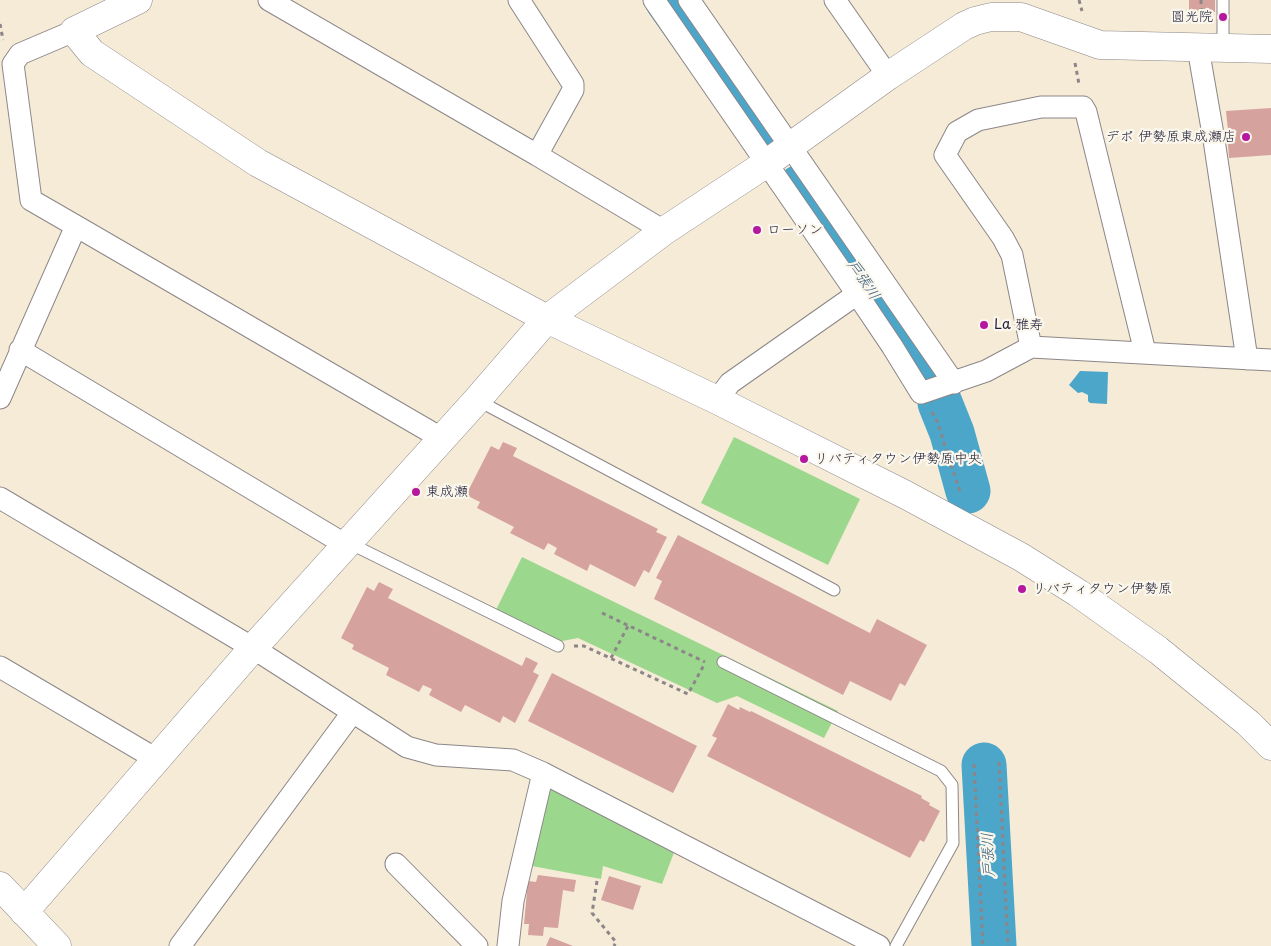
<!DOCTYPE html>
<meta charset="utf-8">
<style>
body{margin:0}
canvas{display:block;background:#f5ebd6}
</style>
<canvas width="1271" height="946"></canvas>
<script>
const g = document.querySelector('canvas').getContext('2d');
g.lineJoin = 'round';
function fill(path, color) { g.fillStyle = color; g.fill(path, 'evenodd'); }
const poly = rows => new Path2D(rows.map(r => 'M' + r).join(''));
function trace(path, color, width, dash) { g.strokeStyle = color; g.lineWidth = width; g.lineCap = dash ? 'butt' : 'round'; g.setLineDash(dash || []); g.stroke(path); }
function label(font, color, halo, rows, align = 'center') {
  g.font = font + ' "Playpen Sans","Klee One",sans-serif'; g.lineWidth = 4.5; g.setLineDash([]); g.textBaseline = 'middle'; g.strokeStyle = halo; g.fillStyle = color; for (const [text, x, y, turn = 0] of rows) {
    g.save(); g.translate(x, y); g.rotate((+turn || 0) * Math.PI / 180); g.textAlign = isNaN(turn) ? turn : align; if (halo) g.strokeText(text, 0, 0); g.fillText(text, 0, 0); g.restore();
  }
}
const green = poly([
 [734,437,860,499,828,565,701,503],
 [522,557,838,711,824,738,737,696,717,703,578,638,557,642,495,612],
 [550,788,675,850,662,884,603,866,601,879,532,866]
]);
const water = poly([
 [1080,371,1108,372,1107,404,1090,403,1088,401,1088,395,1082,392,1078,393,1069,385]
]);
const river = poly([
 [667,0,764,137],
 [800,187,925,373],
 [940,403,952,433,968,491],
 [984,765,994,946]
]);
const building = poly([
 [1189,0,1215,0,1215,12,1189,13],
 [1271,108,1271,155,1229,158,1228,144,1222,144,1221,130,1228,130,1226,111],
 [503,442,517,448,513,456,658,529,656,532,667,537,649,573,644,570,635,587,590,564,587,571,554,554,557,548,548,543,544,550,510,533,514,527,477,508,480,502,466,495,491,446,499,450],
 [678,535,870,633,877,619,927,645,905,686,900,683,891,701,850,681,843,695,654,599,662,581,656,578],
 [379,582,393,589,388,598,522,666,526,657,538,663,533,672,539,675,515,723,503,716,500,723,465,705,461,712,429,695,432,689,423,685,419,692,386,675,389,668,352,649,354,645,341,638,367,587,374,591],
 [552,673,697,746,673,793,528,721],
 [728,704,739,710,740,707,750,712,751,711,922,796,921,798,930,803,929,805,940,811,924,842,920,840,910,858,707,756,717,738,712,736],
 [538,875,576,880,574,892,563,890,558,928,544,927,543,936,528,935,529,924,524,924,528,881,536,882],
 [609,876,641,886,633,910,601,900],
 [550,937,573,946,546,946]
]);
const path = poly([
 [1079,0,1082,11],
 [1201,0,1201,22],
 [0,24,3,40],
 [1075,63,1079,84],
 [932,412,937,421,961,495],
 [602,613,705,662],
 [574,646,584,646,688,694,705,663],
 [611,658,628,626],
 [999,762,1008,946],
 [974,764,983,946],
 [597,881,592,913,616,942,614,946]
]);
const lane = poly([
 [1223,0,1223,49],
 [477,400,834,590],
 [349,543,558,646],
 [723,662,941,771,952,785,953,843,896,946]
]);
const street = poly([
 [269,0,537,155],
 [519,0,573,84,573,90,537,155,664,231],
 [654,0,857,294,892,346,921,393,986,371,1031,347,1271,360],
 [689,0,954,383],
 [835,0,888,76],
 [74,31,20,54,13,64,31,200,76,226],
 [1198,48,1214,140,1247,359],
 [1031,347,1012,255,1003,238,945,155,957,132,978,120,1041,107,1083,107,1086,112,1145,352],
 [20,350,346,545],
 [0,398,76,226,441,438],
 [717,400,730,383,857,294],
 [0,498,253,648,407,747,436,755,513,760,543,773,879,946],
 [0,667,156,759],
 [396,864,477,946],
 [180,946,352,713],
 [508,946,513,901,543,773]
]);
const secondary = poly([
 [138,0,74,31,92,53,258,163,547,319,717,400,906,495,1021,557,1078,593,1158,650,1248,723,1271,746],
 [0,886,57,946],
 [24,912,253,648,477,400,547,319,664,231,767,163,888,76,964,26,975,21,991,17,1021,17,1100,45,1271,49]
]);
const markers = [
 [1223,17,5,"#b5179e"],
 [1246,137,5,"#b5179e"],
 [757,230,5,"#b5179e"],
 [984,325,5,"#b5179e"],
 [804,459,5,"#b5179e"],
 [416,492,5,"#b5179e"],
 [1022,589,5,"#b5179e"]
];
const poiNames = [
 ["圓光院",1213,17,"right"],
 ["デポ 伊勢原東成瀬店",1236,137,"right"],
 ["ローソン",767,230],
 ["La 雅寿",994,325],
 ["リバティタウン伊勢原中央",814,459],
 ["東成瀬",426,492],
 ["リバティタウン伊勢原",1032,589]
];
const waterNames = [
 ["戸張川",863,280,56],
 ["戸張川",989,855,-93]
];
fill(green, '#9bd88d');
fill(water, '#4ba6c9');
trace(river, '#4ba6c9', 45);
fill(building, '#d6a29e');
trace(lane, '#8c8688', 13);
trace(street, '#8c8688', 23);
trace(secondary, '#8c8688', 29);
trace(path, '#8c8688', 3, [4, 4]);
trace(lane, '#fff', 11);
trace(street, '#fff', 21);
trace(secondary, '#fff', 28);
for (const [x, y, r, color] of markers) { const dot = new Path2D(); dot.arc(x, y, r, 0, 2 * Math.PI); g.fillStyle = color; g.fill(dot); trace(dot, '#fbf7ec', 2); }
label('14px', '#22223b', '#fbf7ec', poiNames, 'left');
label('italic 15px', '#345d7b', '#fbf7ec', waterNames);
</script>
